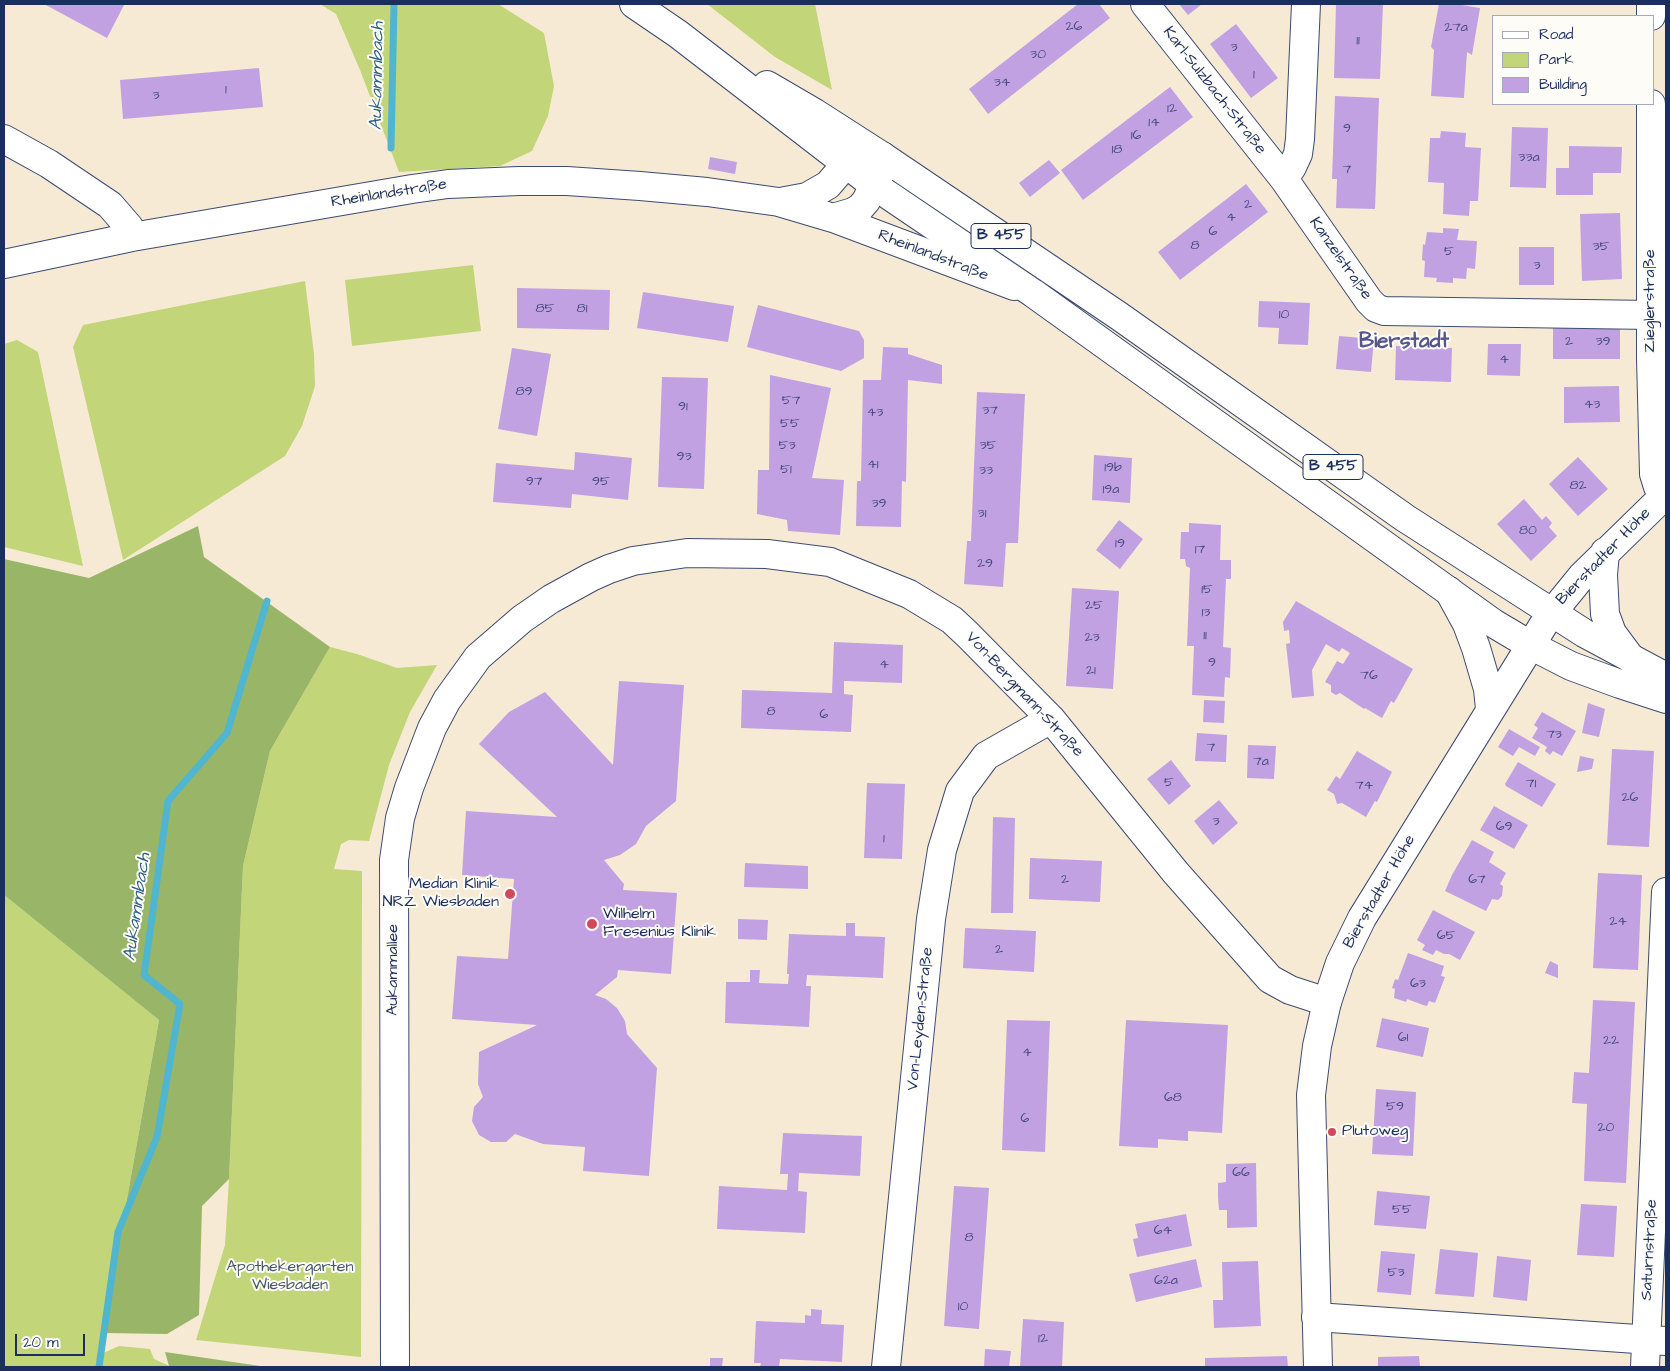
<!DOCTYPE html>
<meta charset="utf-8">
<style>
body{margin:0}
#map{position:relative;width:1670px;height:1371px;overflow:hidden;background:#f6ead5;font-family:"Architects Daughter",sans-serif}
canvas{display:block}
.frame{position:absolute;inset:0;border:5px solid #1b2f5e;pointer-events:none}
.legend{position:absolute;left:1492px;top:15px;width:162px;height:90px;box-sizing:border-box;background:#fdfcf7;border:1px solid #a3aaba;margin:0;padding:6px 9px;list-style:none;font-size:15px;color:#1b2f5e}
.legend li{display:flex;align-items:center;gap:10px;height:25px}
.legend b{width:25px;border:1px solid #a3aaba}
.scale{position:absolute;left:15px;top:1334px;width:70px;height:22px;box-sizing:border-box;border:2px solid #1b2f5e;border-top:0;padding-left:6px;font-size:15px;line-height:18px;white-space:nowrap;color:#1b2f5e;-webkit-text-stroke:4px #fdfcf7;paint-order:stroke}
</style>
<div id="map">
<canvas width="1670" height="1371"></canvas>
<div class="frame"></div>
<ul class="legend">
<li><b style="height:6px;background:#fff"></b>Road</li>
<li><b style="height:14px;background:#c2d578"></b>Park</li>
<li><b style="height:14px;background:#c2a1e2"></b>Building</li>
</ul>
<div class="scale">20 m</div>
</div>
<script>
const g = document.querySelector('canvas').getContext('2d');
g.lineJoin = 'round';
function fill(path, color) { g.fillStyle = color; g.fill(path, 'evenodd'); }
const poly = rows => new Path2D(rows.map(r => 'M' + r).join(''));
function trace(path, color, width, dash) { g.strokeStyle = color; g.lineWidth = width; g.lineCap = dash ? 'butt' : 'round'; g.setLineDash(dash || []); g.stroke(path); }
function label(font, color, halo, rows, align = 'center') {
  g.font = font + ' "Architects Daughter",sans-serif'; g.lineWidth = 4; g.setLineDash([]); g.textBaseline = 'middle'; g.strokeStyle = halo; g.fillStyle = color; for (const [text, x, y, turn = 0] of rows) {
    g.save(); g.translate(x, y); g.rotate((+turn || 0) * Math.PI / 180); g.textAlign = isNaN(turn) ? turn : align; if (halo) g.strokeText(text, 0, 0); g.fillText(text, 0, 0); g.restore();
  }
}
const green = poly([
 [320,4,498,4,544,33,554,86,548,116,532,151,500,166,399,172,360,70,336,14],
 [707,4,815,4,832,90,775,57],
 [473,265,481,331,352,346,345,280],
 [305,281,314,354,315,386,302,426,285,456,123,560,73,347,83,325],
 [17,340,38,352,83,566,4,547,4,344],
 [330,647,357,654,397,668,437,665,410,712,389,765,369,841,349,840,341,844,334,869,362,871,361,1357,196,1340,225,1245,229,1179,243,866,270,751],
 [4,895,159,1020,99,1355,119,1346,150,1349,154,1359,172,1367,4,1367]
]);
const forest = poly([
 [198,526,204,557,330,647,270,751,243,866,229,1179,202,1206,199,1315,167,1334,103,1333,159,1020,4,895,4,559,89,578],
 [165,1352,267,1367,172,1367,169,1366]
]);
const stream = poly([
 [391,148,394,4],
 [99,1367,118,1232,157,1137,180,1004,144,975,168,801,227,733,267,601]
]);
const building = poly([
 [44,4,121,4,124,5,107,38],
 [1078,4,1099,4,1110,18,988,114,969,89],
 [1179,4,1202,4,1188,15],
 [1336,4,1383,4,1380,79,1334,78],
 [1439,4,1456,4,1480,8,1472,55,1467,52,1464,98,1431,96,1434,50,1431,47],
 [1236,24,1278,78,1251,98,1210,44],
 [259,68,263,107,123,119,120,80],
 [1170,87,1193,117,1083,200,1061,170],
 [1335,96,1379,98,1375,209,1336,208,1337,179,1332,179],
 [1512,127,1548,128,1546,188,1510,187],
 [1441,131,1466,133,1465,147,1481,148,1478,201,1470,201,1469,216,1443,214,1444,183,1428,182,1430,138,1440,138],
 [1569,146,1622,147,1621,173,1593,173,1593,195,1556,195,1556,168,1569,168],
 [710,157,737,162,735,174,708,169],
 [1049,160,1060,173,1030,197,1019,183],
 [1246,184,1268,212,1180,280,1158,252],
 [1620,213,1622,279,1582,281,1580,214],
 [1443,228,1459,229,1457,240,1477,241,1475,269,1467,268,1466,279,1453,278,1453,283,1436,282,1437,278,1424,277,1425,261,1422,260,1423,244,1425,245,1427,232,1443,233],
 [1519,247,1554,247,1554,285,1519,285],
 [517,288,610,290,609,330,517,328],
 [643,292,734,306,728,342,637,328],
 [1259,301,1310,303,1308,345,1278,344,1279,328,1258,327],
 [758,305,859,331,864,340,864,358,841,371,747,347],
 [1553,325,1620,325,1620,359,1553,359],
 [1339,336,1374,339,1371,372,1336,369],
 [1488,344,1521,344,1520,376,1487,375],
 [1396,346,1452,348,1451,382,1395,380],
 [883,347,908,348,908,354,942,365,942,384,908,380,906,482,902,481,901,527,856,526,857,481,861,481,863,380,881,380],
 [512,348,551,354,537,436,498,429],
 [770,375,831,388,812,478,844,480,840,535,788,531,787,520,757,514,758,470,769,470],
 [662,377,708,378,704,489,658,487],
 [1619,386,1620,422,1564,423,1564,387],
 [977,392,1025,394,1018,543,1006,543,1003,587,964,584,967,541,971,541],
 [575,452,632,458,628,500,572,494,571,508,493,502,496,463,574,470],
 [1094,455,1132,458,1130,503,1092,500],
 [1578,457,1608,489,1578,516,1549,484],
 [1524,499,1542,520,1546,516,1552,523,1549,527,1557,536,1531,561,1497,524],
 [1119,520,1143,539,1120,569,1096,550],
 [1189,523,1221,525,1220,560,1231,560,1231,579,1226,579,1223,647,1231,648,1230,678,1225,677,1224,697,1192,695,1194,646,1187,646,1190,568,1186,566,1185,559,1180,559,1181,532,1189,532],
 [1072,588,1119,591,1113,689,1066,686],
 [1296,601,1413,669,1394,703,1391,701,1382,718,1365,708,1364,709,1340,693,1336,695,1331,692,1331,685,1325,682,1337,661,1343,664,1350,653,1342,648,1339,652,1326,644,1312,670,1314,696,1292,698,1286,644,1290,643,1289,630,1284,631,1283,622],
 [834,642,903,645,902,683,844,681,844,694,853,695,851,732,741,728,742,690,832,693],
 [619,681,684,685,676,801,646,826,636,844,620,855,604,860,624,884,623,890,677,893,671,974,618,970,617,977,595,995,606,999,617,1008,625,1021,627,1034,657,1068,649,1176,583,1171,585,1147,543,1144,515,1134,506,1142,491,1142,479,1135,472,1121,474,1107,483,1097,478,1084,479,1052,537,1025,452,1019,457,956,508,959,514,879,462,875,466,811,557,817,479,744,509,712,545,692,613,765],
 [1204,700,1225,701,1224,723,1203,722],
 [1588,703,1605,709,1599,737,1582,733],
 [1542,712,1576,731,1562,756,1553,751,1550,755,1545,751,1547,747,1532,738,1538,728,1534,725],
 [1509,729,1540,747,1535,756,1519,747,1513,756,1498,747],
 [1197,733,1227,735,1226,762,1195,761],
 [1248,745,1276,746,1274,779,1247,778],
 [1612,749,1654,751,1649,847,1607,845],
 [1357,751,1392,772,1377,802,1375,801,1366,817,1342,803,1337,804,1334,794,1327,790,1336,776,1340,779],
 [1580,756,1594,759,1592,769,1577,772],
 [1171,760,1191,786,1169,805,1147,779],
 [1518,762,1556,784,1542,807,1506,786,1505,784],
 [867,783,905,784,902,859,864,858],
 [1219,800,1238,823,1213,845,1194,821],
 [1494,806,1528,825,1514,849,1480,830],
 [993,817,1015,818,1013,913,991,913],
 [1472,840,1494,852,1489,862,1506,873,1500,884,1503,886,1502,896,1498,900,1492,899,1486,911,1445,891,1452,875],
 [1030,858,1102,861,1100,902,1029,899],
 [745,863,808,866,808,889,744,887],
 [1598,873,1642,875,1638,970,1593,968],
 [1433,910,1475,932,1460,960,1449,954,1444,954,1436,950,1433,955,1422,950,1425,945,1417,940],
 [738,919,768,920,767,940,738,939],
 [846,923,855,923,855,936,885,937,883,978,807,975,806,986,811,986,809,1027,725,1023,726,982,750,982,750,970,760,970,759,983,788,984,789,974,787,974,789,934,846,936],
 [965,928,1036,931,1034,972,963,968],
 [1408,953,1444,966,1441,976,1445,977,1435,1003,1429,1001,1427,1006,1423,1005,1407,999,1406,1002,1394,998,1395,989,1392,988,1395,979,1398,980],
 [1550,961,1558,965,1558,978,1545,973],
 [1593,1000,1635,1002,1626,1183,1584,1181,1587,1104,1572,1103,1574,1072,1589,1073],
 [1382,1018,1429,1028,1423,1057,1376,1047],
 [1007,1020,1050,1021,1045,1152,1002,1150],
 [1126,1020,1228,1025,1222,1133,1188,1131,1188,1141,1158,1139,1158,1148,1119,1146],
 [1376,1089,1416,1092,1413,1156,1372,1154],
 [783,1133,862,1136,860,1176,799,1173,798,1191,807,1192,805,1233,717,1229,719,1186,787,1190,788,1174,780,1174],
 [1256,1163,1257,1227,1227,1228,1227,1210,1219,1210,1218,1197,1218,1183,1226,1182,1226,1164],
 [954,1186,989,1188,979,1329,944,1326],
 [1377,1191,1430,1196,1426,1229,1374,1225],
 [1581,1204,1617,1206,1614,1257,1577,1255],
 [1186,1214,1192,1246,1137,1257,1133,1239,1138,1238,1135,1224],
 [1440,1249,1478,1253,1474,1297,1435,1294],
 [1381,1251,1415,1254,1411,1295,1377,1292],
 [1497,1256,1531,1260,1527,1301,1493,1297],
 [1196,1259,1202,1287,1136,1302,1129,1274],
 [1258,1261,1261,1326,1214,1328,1213,1300,1223,1300,1222,1262],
 [811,1309,822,1310,821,1324,844,1325,842,1362,780,1359,779,1367,760,1367,761,1363,754,1363,756,1321,805,1323,805,1315,811,1316],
 [1023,1319,1064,1322,1062,1367,1020,1367],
 [985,1349,1011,1351,1009,1367,984,1367],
 [1287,1356,1288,1367,1205,1367,1205,1358],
 [1419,1356,1420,1367,1378,1367,1378,1357],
 [710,1358,723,1358,722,1367,710,1367]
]);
const street = poly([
 [1145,4,1284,179],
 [1306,4,1300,139,1298,154,1292,167,1284,179,1369,301,1376,308,1384,311,1651,315],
 [4,139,49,164,110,205,129,227,132,237],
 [780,202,807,197,828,185,846,164,855,159,863,157,882,156,879,175,866,201,860,208,853,212,833,218],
 [4,264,132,237,412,189,448,184,519,181,567,181,640,186,707,192,779,202,833,218,1014,286],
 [1316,1317,1666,1341],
 [395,1367,394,860,400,818,409,788,432,728,447,700,478,657,522,619,551,599,591,577,609,569,633,561,687,553,767,554,830,562,909,594,952,620,967,634,1051,719,1176,873,1270,979,1290,990,1327,1002],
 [886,1367,931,919,942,850,960,791,986,756,1051,719],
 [1645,1367,1666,892]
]);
const secondary = poly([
 [1651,4,1651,16],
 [1651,104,1651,358,1654,474,1658,487,1663,496],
 [1605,552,1603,575,1605,614,1612,633,1632,660],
 [1449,591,1467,624,1476,648,1488,689,1490,709],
 [1318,1367,1311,1095,1317,1046,1327,1002,1340,963,1362,918,1547,619,1582,576,1666,494]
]);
const primary = poly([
 [634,4,678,34,875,186,1033,293,1493,623,1530,645,1571,666,1620,684,1666,699],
 [767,85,815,113,882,156,1119,316,1405,518,1584,633,1666,677]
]);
const markers = [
 [510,894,6,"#d1495b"],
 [592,924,6,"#d1495b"],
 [1332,1132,5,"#d1495b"]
];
const numberNames = [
 ["26",1074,27],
 ["27a",1456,28],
 ["11",1358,41],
 ["3",1234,48],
 ["30",1038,55],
 ["1",1254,75],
 ["34",1002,83],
 ["1",226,90],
 ["3",156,96],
 ["12",1172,109],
 ["14",1154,123],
 ["9",1347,129],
 ["16",1136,136],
 ["18",1117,150],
 ["33a",1529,158],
 ["7",1347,170],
 ["2",1248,205],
 ["4",1231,218],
 ["6",1213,232],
 ["8",1195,246],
 ["35",1601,247],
 ["5",1449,252],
 ["3",1537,266],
 ["85",545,309],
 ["81",582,309],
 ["10",1284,315],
 ["2",1569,342],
 ["39",1603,342],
 ["4",1504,360],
 ["89",524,392],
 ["57",791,401],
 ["43",1592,405],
 ["91",683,407],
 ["37",990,411],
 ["43",875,413],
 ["55",790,424],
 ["53",787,446],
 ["35",988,446],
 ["93",684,457],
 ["41",873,465],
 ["19b",1113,468],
 ["51",786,470],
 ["33",986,471],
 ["97",534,482],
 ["95",601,482],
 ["82",1578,486],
 ["19a",1111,490],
 ["39",879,504],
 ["31",982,514],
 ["80",1528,531],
 ["19",1120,544],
 ["17",1200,550],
 ["29",985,564],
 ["15",1207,590],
 ["25",1094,606],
 ["13",1206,613],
 ["11",1205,636],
 ["23",1092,638],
 ["9",1212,663],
 ["4",884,665],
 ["21",1091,671],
 ["76",1369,676],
 ["8",771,712],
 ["6",824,715],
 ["73",1554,735],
 ["7",1211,748],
 ["7a",1261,762],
 ["5",1169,783],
 ["71",1531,784],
 ["74",1364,786],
 ["26",1630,798],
 ["3",1216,822],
 ["69",1504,827],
 ["1",884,839],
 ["2",1065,880],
 ["67",1477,880],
 ["24",1618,922],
 ["65",1446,936],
 ["2",999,950],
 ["63",1418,984],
 ["61",1403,1038],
 ["22",1611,1041],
 ["4",1027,1053],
 ["68",1173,1098],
 ["59",1395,1107],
 ["6",1025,1119],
 ["20",1606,1128],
 ["66",1241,1173],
 ["55",1402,1210],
 ["64",1163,1231],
 ["8",969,1238],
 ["53",1396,1273],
 ["62a",1166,1281],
 ["10",963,1307],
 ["12",1043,1339]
];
const shields = [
 [1001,236,60],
 [1333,467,60]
];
const shieldNames = [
 ["B 455",1001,236],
 ["B 455",1333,467]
];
const streetNames = [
 ["Karl-Sulzbach-Straße",1214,91,52],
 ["Rheinlandstraße",389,194,-9],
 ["Rheinlandstraße",933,256,21],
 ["Kanzelstraße",1340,259,55],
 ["Zieglerstraße",1651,301,-90],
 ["Bierstadter Höhe",1604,557,-46],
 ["Von-Bergmann-Straße",1024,695,47],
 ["Bierstadter Höhe",1380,892,-60],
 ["Aukammallee",394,970,-90],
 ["Von-Leyden-Straße",921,1019,-84],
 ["Saturnstraße",1650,1250,-87]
];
const poiNames = [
 ["Median Klinik",499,885,"right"],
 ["NRZ Wiesbaden",499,903,"right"],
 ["Wilhelm",603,915],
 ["Fresenius Klinik",603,933],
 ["Plutoweg",1342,1132]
];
const parkNames = [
 ["Apothekergarten",290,1268],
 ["Wiesbaden",290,1286]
];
const waterNames = [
 ["Aukammbach",378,76,-89],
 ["Aukammbach",138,907,-82]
];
const districtNames = [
 ["Bierstadt",1404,343]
];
fill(green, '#c2d578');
fill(forest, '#99b668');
trace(stream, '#50b5cf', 7);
fill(building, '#c2a1e2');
trace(street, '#3c4b70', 30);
trace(secondary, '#3c4b70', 30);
trace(primary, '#3c4b70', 30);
trace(street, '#fff', 28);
trace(secondary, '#fff', 28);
trace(primary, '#fff', 28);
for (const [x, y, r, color] of markers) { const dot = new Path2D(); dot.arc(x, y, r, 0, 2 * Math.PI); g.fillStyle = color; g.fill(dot); trace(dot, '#fdfcf7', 2); }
label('14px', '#454c7f', null, numberNames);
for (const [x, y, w] of shields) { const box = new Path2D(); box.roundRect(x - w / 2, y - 12.5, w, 25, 4); g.fillStyle = '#fdfcf7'; g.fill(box); trace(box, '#1b2f5e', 1); }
label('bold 15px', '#1b2f5e', null, shieldNames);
label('16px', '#1b2f5e', '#fdfcf7', streetNames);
label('16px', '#1b2f5e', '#fdfcf7', poiNames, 'left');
label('16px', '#455864', '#fdfcf7', parkNames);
label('italic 18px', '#2e5e86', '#fdfcf7', waterNames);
label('bold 21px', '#55578c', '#fdfcf7', districtNames);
</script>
